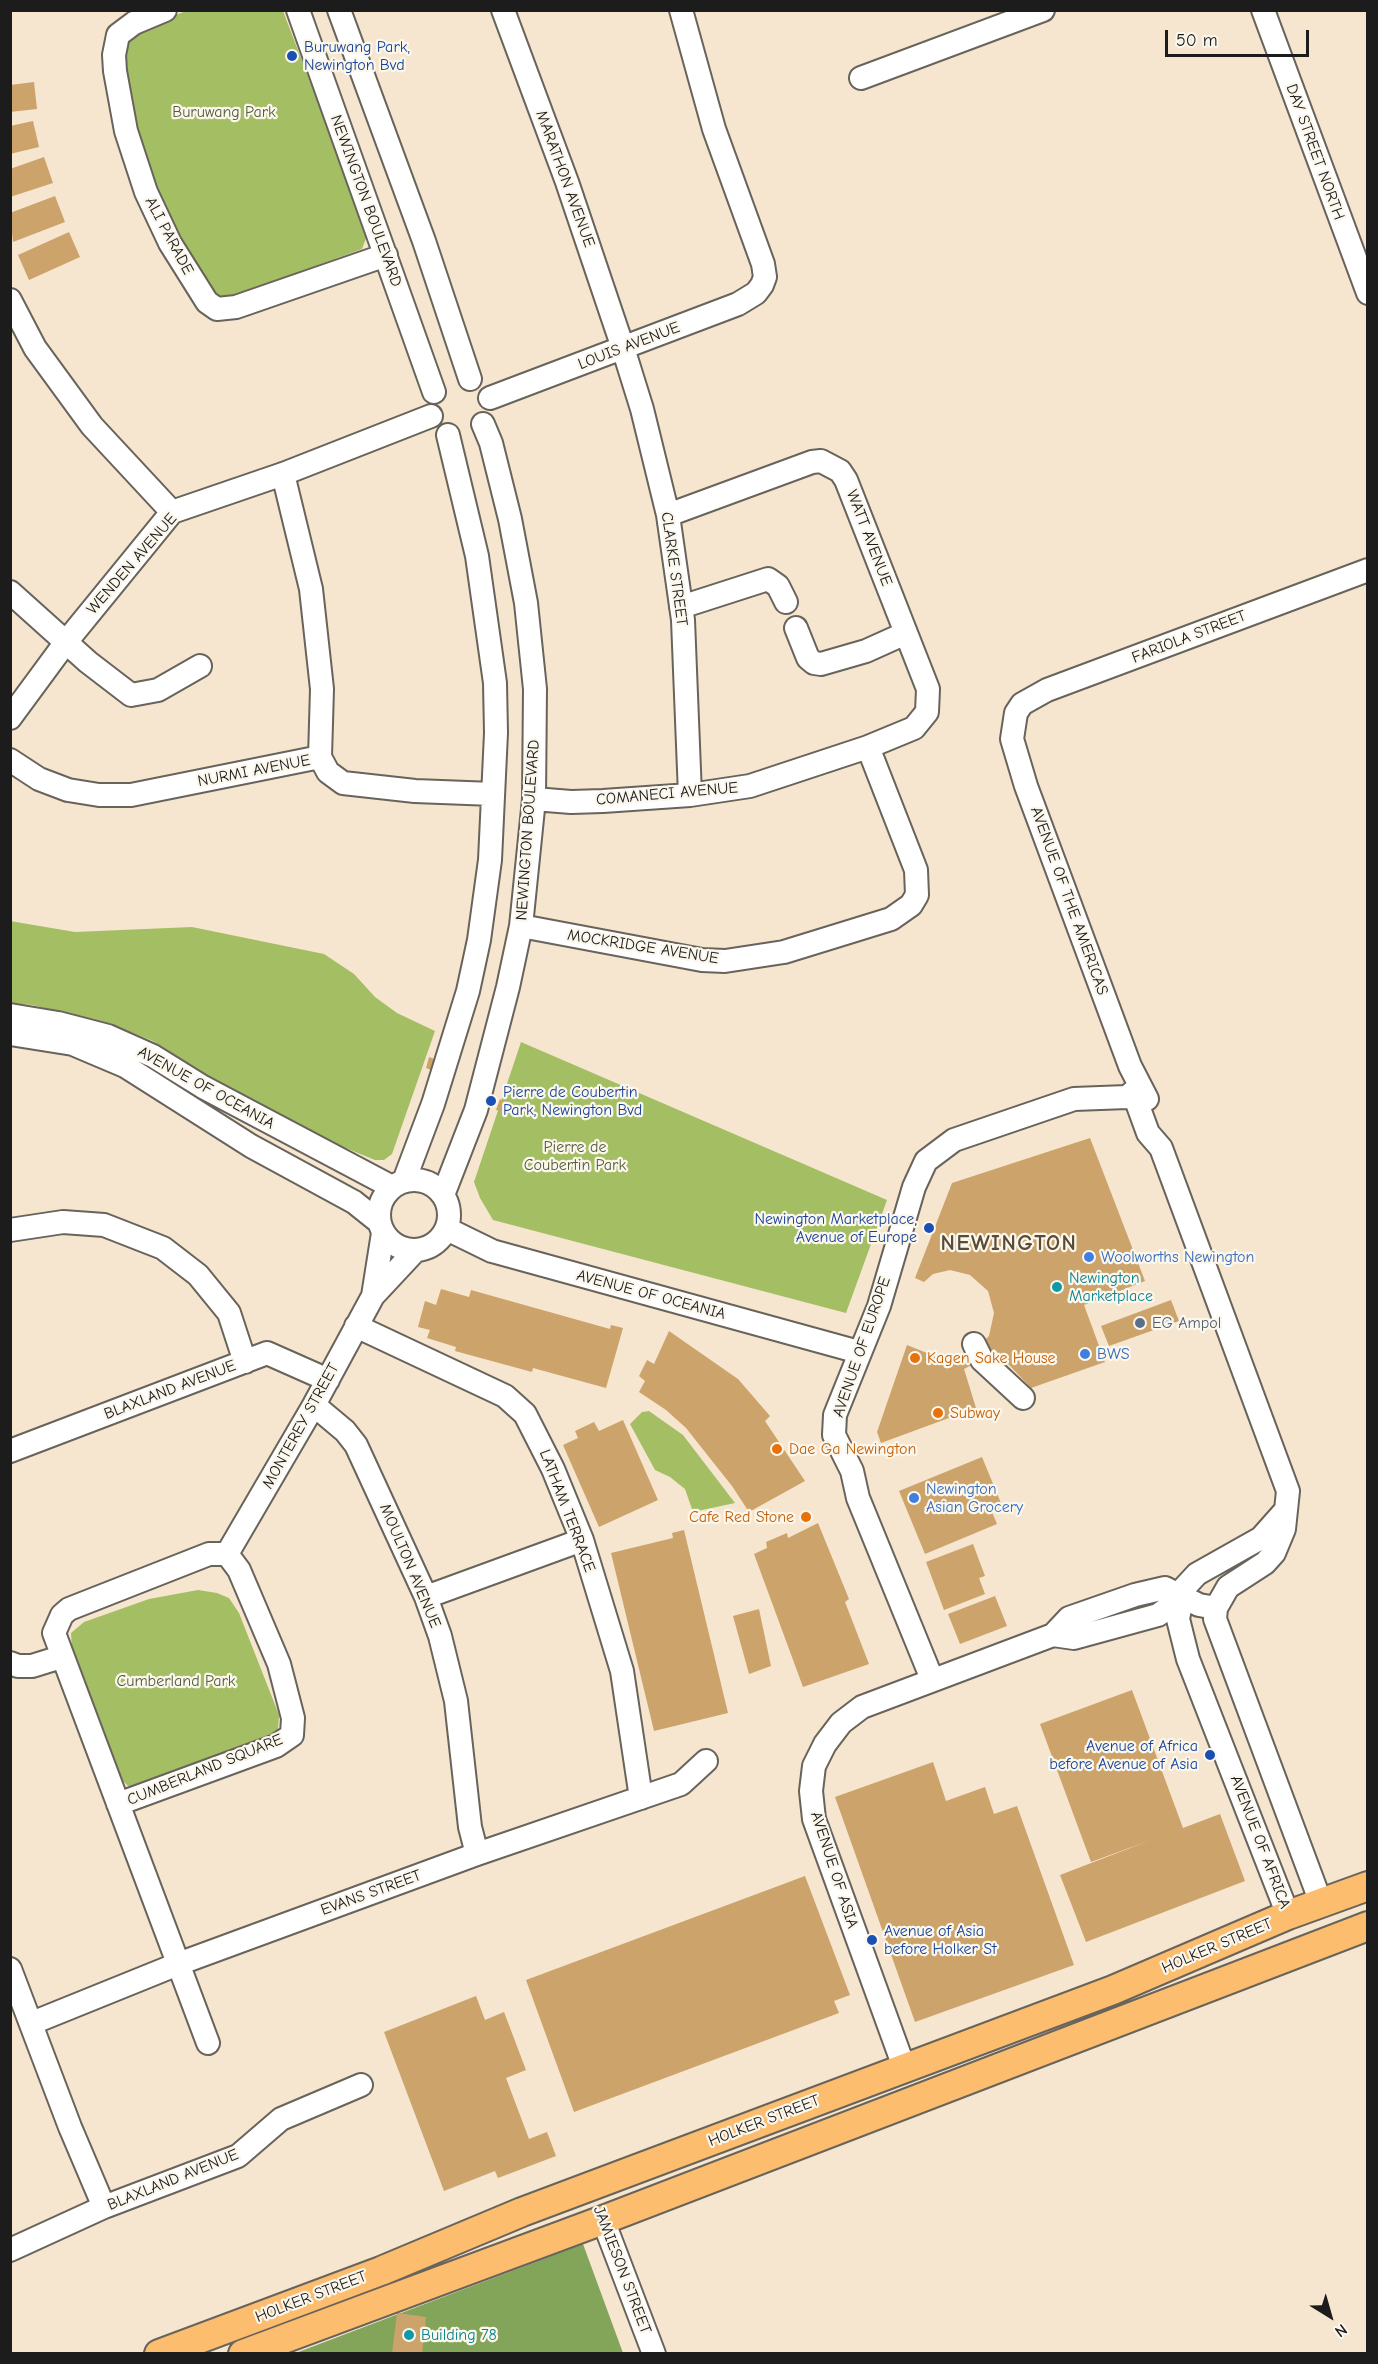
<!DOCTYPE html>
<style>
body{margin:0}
#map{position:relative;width:1378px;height:2364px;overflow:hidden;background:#f6e6cf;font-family:"Comic Neue",sans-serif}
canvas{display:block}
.frame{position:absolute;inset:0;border:12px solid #1c1c1c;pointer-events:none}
.north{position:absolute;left:1300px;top:2286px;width:60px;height:60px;-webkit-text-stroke:4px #fbf7ec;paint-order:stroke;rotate:143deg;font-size:16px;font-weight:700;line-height:24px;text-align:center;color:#1c1c1c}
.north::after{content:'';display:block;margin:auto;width:21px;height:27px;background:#1c1c1c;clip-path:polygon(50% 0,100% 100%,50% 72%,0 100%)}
.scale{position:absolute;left:1165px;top:30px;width:144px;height:27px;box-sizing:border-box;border:3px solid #1c1c1c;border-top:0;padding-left:8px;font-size:18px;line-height:21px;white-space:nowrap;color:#1c1c1c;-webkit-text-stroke:4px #fbf7ec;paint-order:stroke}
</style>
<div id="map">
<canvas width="1378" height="2364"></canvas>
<div class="frame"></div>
<div class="north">N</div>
<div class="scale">50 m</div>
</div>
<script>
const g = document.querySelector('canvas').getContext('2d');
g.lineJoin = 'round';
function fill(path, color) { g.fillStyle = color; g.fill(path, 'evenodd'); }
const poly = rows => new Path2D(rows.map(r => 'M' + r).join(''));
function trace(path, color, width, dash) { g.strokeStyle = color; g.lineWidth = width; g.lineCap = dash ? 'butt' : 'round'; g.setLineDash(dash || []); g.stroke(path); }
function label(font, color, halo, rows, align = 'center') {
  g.font = font + ' "Comic Neue",sans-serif'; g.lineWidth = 4.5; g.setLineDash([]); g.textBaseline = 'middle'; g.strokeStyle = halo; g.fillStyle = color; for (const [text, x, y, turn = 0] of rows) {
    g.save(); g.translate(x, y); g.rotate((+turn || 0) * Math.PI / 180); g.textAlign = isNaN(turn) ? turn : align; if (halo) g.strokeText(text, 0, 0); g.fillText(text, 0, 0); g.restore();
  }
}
const green = poly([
 [186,11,283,11,368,233,362,249,220,301,187,256,135,137,122,69,126,34],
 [10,921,75,932,192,927,324,954,354,974,375,997,397,1013,435,1031,392,1154,384,1160,375,1160,268,1116,153,1041,111,1024,32,1005,11,1003],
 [521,1042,887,1200,846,1313,493,1220,480,1198,474,1182],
 [649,1411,683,1435,735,1503,693,1512,685,1489,670,1477,655,1470,630,1424,642,1412],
 [198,1590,217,1593,229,1598,239,1613,279,1715,278,1730,263,1739,131,1789,123,1781,87,1690,72,1649,71,1633,84,1622,149,1599]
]);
const forest = poly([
 [583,2244,623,2353,293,2354]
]);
const building = poly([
 [34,82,37,109,10,112,10,85],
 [33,121,39,147,10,154,10,126],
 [44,157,53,183,10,197,10,169],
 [55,196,65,222,13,242,10,213],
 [69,232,80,257,29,280,18,255],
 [429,1057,434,1059,431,1070,426,1068],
 [500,1099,504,1101,501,1111,496,1110],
 [1090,1138,1145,1281,1084,1305,1105,1362,1031,1388,994,1349,987,1357,964,1369,976,1408,881,1443,877,1432,907,1345,937,1357,939,1354,952,1356,971,1353,989,1336,994,1313,988,1291,970,1275,950,1270,933,1274,924,1282,915,1278,952,1183],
 [441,1289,469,1297,471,1290,610,1329,611,1325,623,1328,606,1388,533,1368,532,1372,455,1351,456,1347,427,1338,430,1330,418,1327,425,1301,436,1305],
 [1171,1300,1179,1321,1109,1346,1101,1326],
 [669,1331,738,1379,770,1416,765,1421,805,1481,749,1512,732,1486,686,1428,666,1410,639,1392,645,1381,639,1376,647,1360,654,1364],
 [623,1420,658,1500,599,1527,563,1445,578,1438,575,1431,594,1422,599,1431],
 [982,1457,1003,1508,992,1512,997,1524,925,1554,899,1491],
 [818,1523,849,1599,845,1602,869,1664,803,1687,754,1554,767,1548,766,1542,787,1533,788,1538],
 [684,1530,728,1713,654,1731,611,1553,673,1538,672,1533],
 [973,1544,985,1576,979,1578,985,1594,944,1610,926,1562],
 [995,1596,1007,1626,960,1644,948,1614],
 [759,1609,771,1666,749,1674,733,1616],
 [1132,1690,1183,1828,1220,1814,1245,1881,1086,1942,1060,1875,1151,1840,1091,1862,1040,1724],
 [933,1762,946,1801,985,1787,994,1814,1017,1806,1074,1965,915,2022,835,1797],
 [805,1876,850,1995,834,2001,839,2013,574,2112,526,1980],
 [476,1996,485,2020,504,2012,526,2070,506,2078,529,2139,547,2132,556,2156,498,2178,495,2171,444,2191,384,2032],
 [397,2313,426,2317,422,2354,392,2354]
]);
const minor = poly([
 [165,10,134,23,118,35,114,55,115,71,126,131,146,192,170,243,207,302,217,309,236,307,386,255],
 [298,10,434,392],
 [339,10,424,241,470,379],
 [503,10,567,182,623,348,642,409,668,515,683,620,690,795],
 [1263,10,1368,293],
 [861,78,1043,10],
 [10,300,35,348,92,426,172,512],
 [490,398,738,304,756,293,762,285,765,277,763,264,714,129,681,10],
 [283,474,311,589,322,689,320,757],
 [10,592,88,662,131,695,158,690,200,666],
 [681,607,768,579,778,586,786,602],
 [796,628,808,658,814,663,821,664,866,651,906,633],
 [10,718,66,642,172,512,283,474,431,416],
 [10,760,39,779,68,790,99,795,131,795,320,757,328,772,343,783,415,791,493,794],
 [534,799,571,802,603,801,690,795,750,786,868,747,914,728,927,712,928,689,846,480,840,471,821,461,812,462,668,515],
 [521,926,702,960,725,961,784,952,891,919,911,905,917,895,916,870,868,747],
 [10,1015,58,1023,108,1036,153,1056,203,1087,392,1187],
 [10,1034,73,1044,125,1066,251,1146,354,1202,379,1222],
 [1139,1087,1136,1100,1148,1133,1161,1148,1288,1491,1284,1529,1274,1553,1265,1563,1228,1587,1216,1608,1215,1619,1321,1903],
 [1147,1099,1130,1066,1026,786,1012,739,1016,713,1022,704,1047,690,1368,570],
 '379 1215a35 35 0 1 1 70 0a35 35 0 1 1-70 0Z',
 [404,1181,433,1104,468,991,479,940,490,860,496,733,495,683,477,556,448,435],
 [443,1195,476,1110,508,987,521,926,534,799,535,689,526,603,510,519,491,443,483,424],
 [447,1229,492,1251,859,1352],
 [10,1230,63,1222,104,1225,163,1248,198,1275,229,1313,245,1362],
 [373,1296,383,1233],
 [356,1326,505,1396,525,1414,553,1469,582,1540,622,1671,641,1798],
 [974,1344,982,1360,1023,1398],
 [314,1405,345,1431,356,1445,426,1597,440,1636,456,1701,470,1827,477,1854],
 [10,1451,267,1353,328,1380],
 [1285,1511,1261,1538,1197,1574,1184,1588,1178,1619,1188,1659,1288,1915],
 [227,1554,314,1405,373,1296,415,1251],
 [426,1597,582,1540],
 [1053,1635,1069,1618,1135,1595,1165,1588,1199,1605,1216,1608],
 [10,1663,18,1666,32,1666,61,1657],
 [932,1679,858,1498,852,1471,834,1435,835,1415,879,1306,914,1187,926,1161,954,1140,1074,1099,1127,1097,1139,1087],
 [118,1804,276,1746,292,1735,293,1718,279,1664,239,1570,227,1554,209,1554,69,1609,62,1615,54,1633,208,2043],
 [10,1969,70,2127,104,2207],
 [32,2023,178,1964,477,1854,681,1784,706,1761],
 [904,2067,814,1819,811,1791,814,1766,825,1744,841,1723,862,1707,1053,1635,1074,1638,1158,1615,1182,1598],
 [603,2220,654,2354],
 [10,2250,104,2207,238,2156,281,2119,361,2085]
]);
const major = poly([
 [159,2354,381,2271,522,2212,1113,1990,1288,1915,1368,1886],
 [243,2354,603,2220,1368,1926]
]);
const markers = [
 [292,56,6,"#1a4fb4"],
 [491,1101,6,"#1a4fb4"],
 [929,1228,6,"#1a4fb4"],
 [1089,1257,6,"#3f7fe0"],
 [1057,1287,6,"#0f9aa8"],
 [1140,1323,6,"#5c6f8a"],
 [1085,1354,6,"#3f7fe0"],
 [915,1358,6,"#e8710a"],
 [938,1413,6,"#e8710a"],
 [777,1449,6,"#e8710a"],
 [914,1498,6,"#3f7fe0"],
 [806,1517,6,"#e8710a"],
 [1210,1755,6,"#1a4fb4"],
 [872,1940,6,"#1a4fb4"],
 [409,2335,6,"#0f9aa8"]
];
const transitNames = [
 ["Buruwang Park,",304,47],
 ["Newington Bvd",304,65],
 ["Pierre de Coubertin",503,1092],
 ["Park, Newington Bvd",503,1110],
 ["Newington Marketplace,",917,1219,"right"],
 ["Avenue of Europe",917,1237,"right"],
 ["Avenue of Africa",1198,1746,"right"],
 ["before Avenue of Asia",1198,1764,"right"],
 ["Avenue of Asia",884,1931],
 ["before Holker St",884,1949]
];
const parkNames = [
 ["Buruwang Park",224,112],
 ["Pierre de",575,1147],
 ["Coubertin Park",575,1165],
 ["Cumberland Park",176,1681]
];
const streetNames = [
 ["DAY STREET NORTH",1315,152,70],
 ["MARATHON AVENUE",565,179,70],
 ["NEWINGTON BOULEVARD",366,201,70],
 ["ALI PARADE",169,236,62],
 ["LOUIS AVENUE",629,346,-21],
 ["WATT AVENUE",869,538,69],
 ["WENDEN AVENUE",132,564,-49],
 ["CLARKE STREET",674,569,82],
 ["FARIOLA STREET",1189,637,-21],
 ["NURMI AVENUE",254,771,-11],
 ["COMANECI AVENUE",667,794,-5],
 ["NEWINGTON BOULEVARD",528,830,-86],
 ["AVENUE OF THE AMERICAS",1069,901,70],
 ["MOCKRIDGE AVENUE",643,947,9],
 ["AVENUE OF OCEANIA",206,1088,29],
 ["AVENUE OF OCEANIA",651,1295,15],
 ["AVENUE OF EUROPE",862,1347,-71],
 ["BLAXLAND AVENUE",170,1390,-21],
 ["MONTEREY STREET",301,1426,-61],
 ["LATHAM TERRACE",567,1511,69],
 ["MOULTON AVENUE",410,1566,67],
 ["CUMBERLAND SQUARE",205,1770,-22],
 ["AVENUE OF AFRICA",1260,1842,69],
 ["AVENUE OF ASIA",834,1870,72],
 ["EVANS STREET",371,1893,-20],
 ["HOLKER STREET",1217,1946,-23],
 ["HOLKER STREET",764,2121,-21],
 ["BLAXLAND AVENUE",173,2180,-22],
 ["JAMIESON STREET",622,2270,69],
 ["HOLKER STREET",311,2297,-21]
];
const shopNames = [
 ["Woolworths Newington",1101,1257],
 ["BWS",1097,1354],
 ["Newington",926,1489],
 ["Asian Grocery",926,1507]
];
const cultureNames = [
 ["Newington",1069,1278],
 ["Marketplace",1069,1296],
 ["Building 78",421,2335]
];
const serviceNames = [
 ["EG Ampol",1152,1323]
];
const foodNames = [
 ["Kagen Sake House",927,1358],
 ["Subway",950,1413],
 ["Dae Ga Newington",789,1449],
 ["Cafe Red Stone",794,1517,"right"]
];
const districtNames = [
 ["NEWINGTON",1009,1244]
];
fill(green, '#a4be64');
fill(forest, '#83a55a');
fill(building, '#cca36a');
trace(minor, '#68635b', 26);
trace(major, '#68635b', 32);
trace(minor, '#fff', 22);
trace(major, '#fcbd6e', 28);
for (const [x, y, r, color] of markers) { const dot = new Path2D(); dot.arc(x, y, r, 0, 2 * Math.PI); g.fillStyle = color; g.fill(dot); trace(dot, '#fbf7ec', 2); }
label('16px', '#164399', '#fbf7ec', transitNames, 'left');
label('16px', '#525d39', '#fbf7ec', parkNames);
label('16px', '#1c1c1c', '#fbf7ec', streetNames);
label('16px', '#366cbe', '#fbf7ec', shopNames, 'left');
label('16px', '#0d838f', '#fbf7ec', cultureNames, 'left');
label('16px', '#4e5e75', '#fbf7ec', serviceNames, 'left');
label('16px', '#c56008', '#fbf7ec', foodNames, 'left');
g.letterSpacing = '1.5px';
label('bold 22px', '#5a4b37', '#fbf7ec', districtNames);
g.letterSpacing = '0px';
</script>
